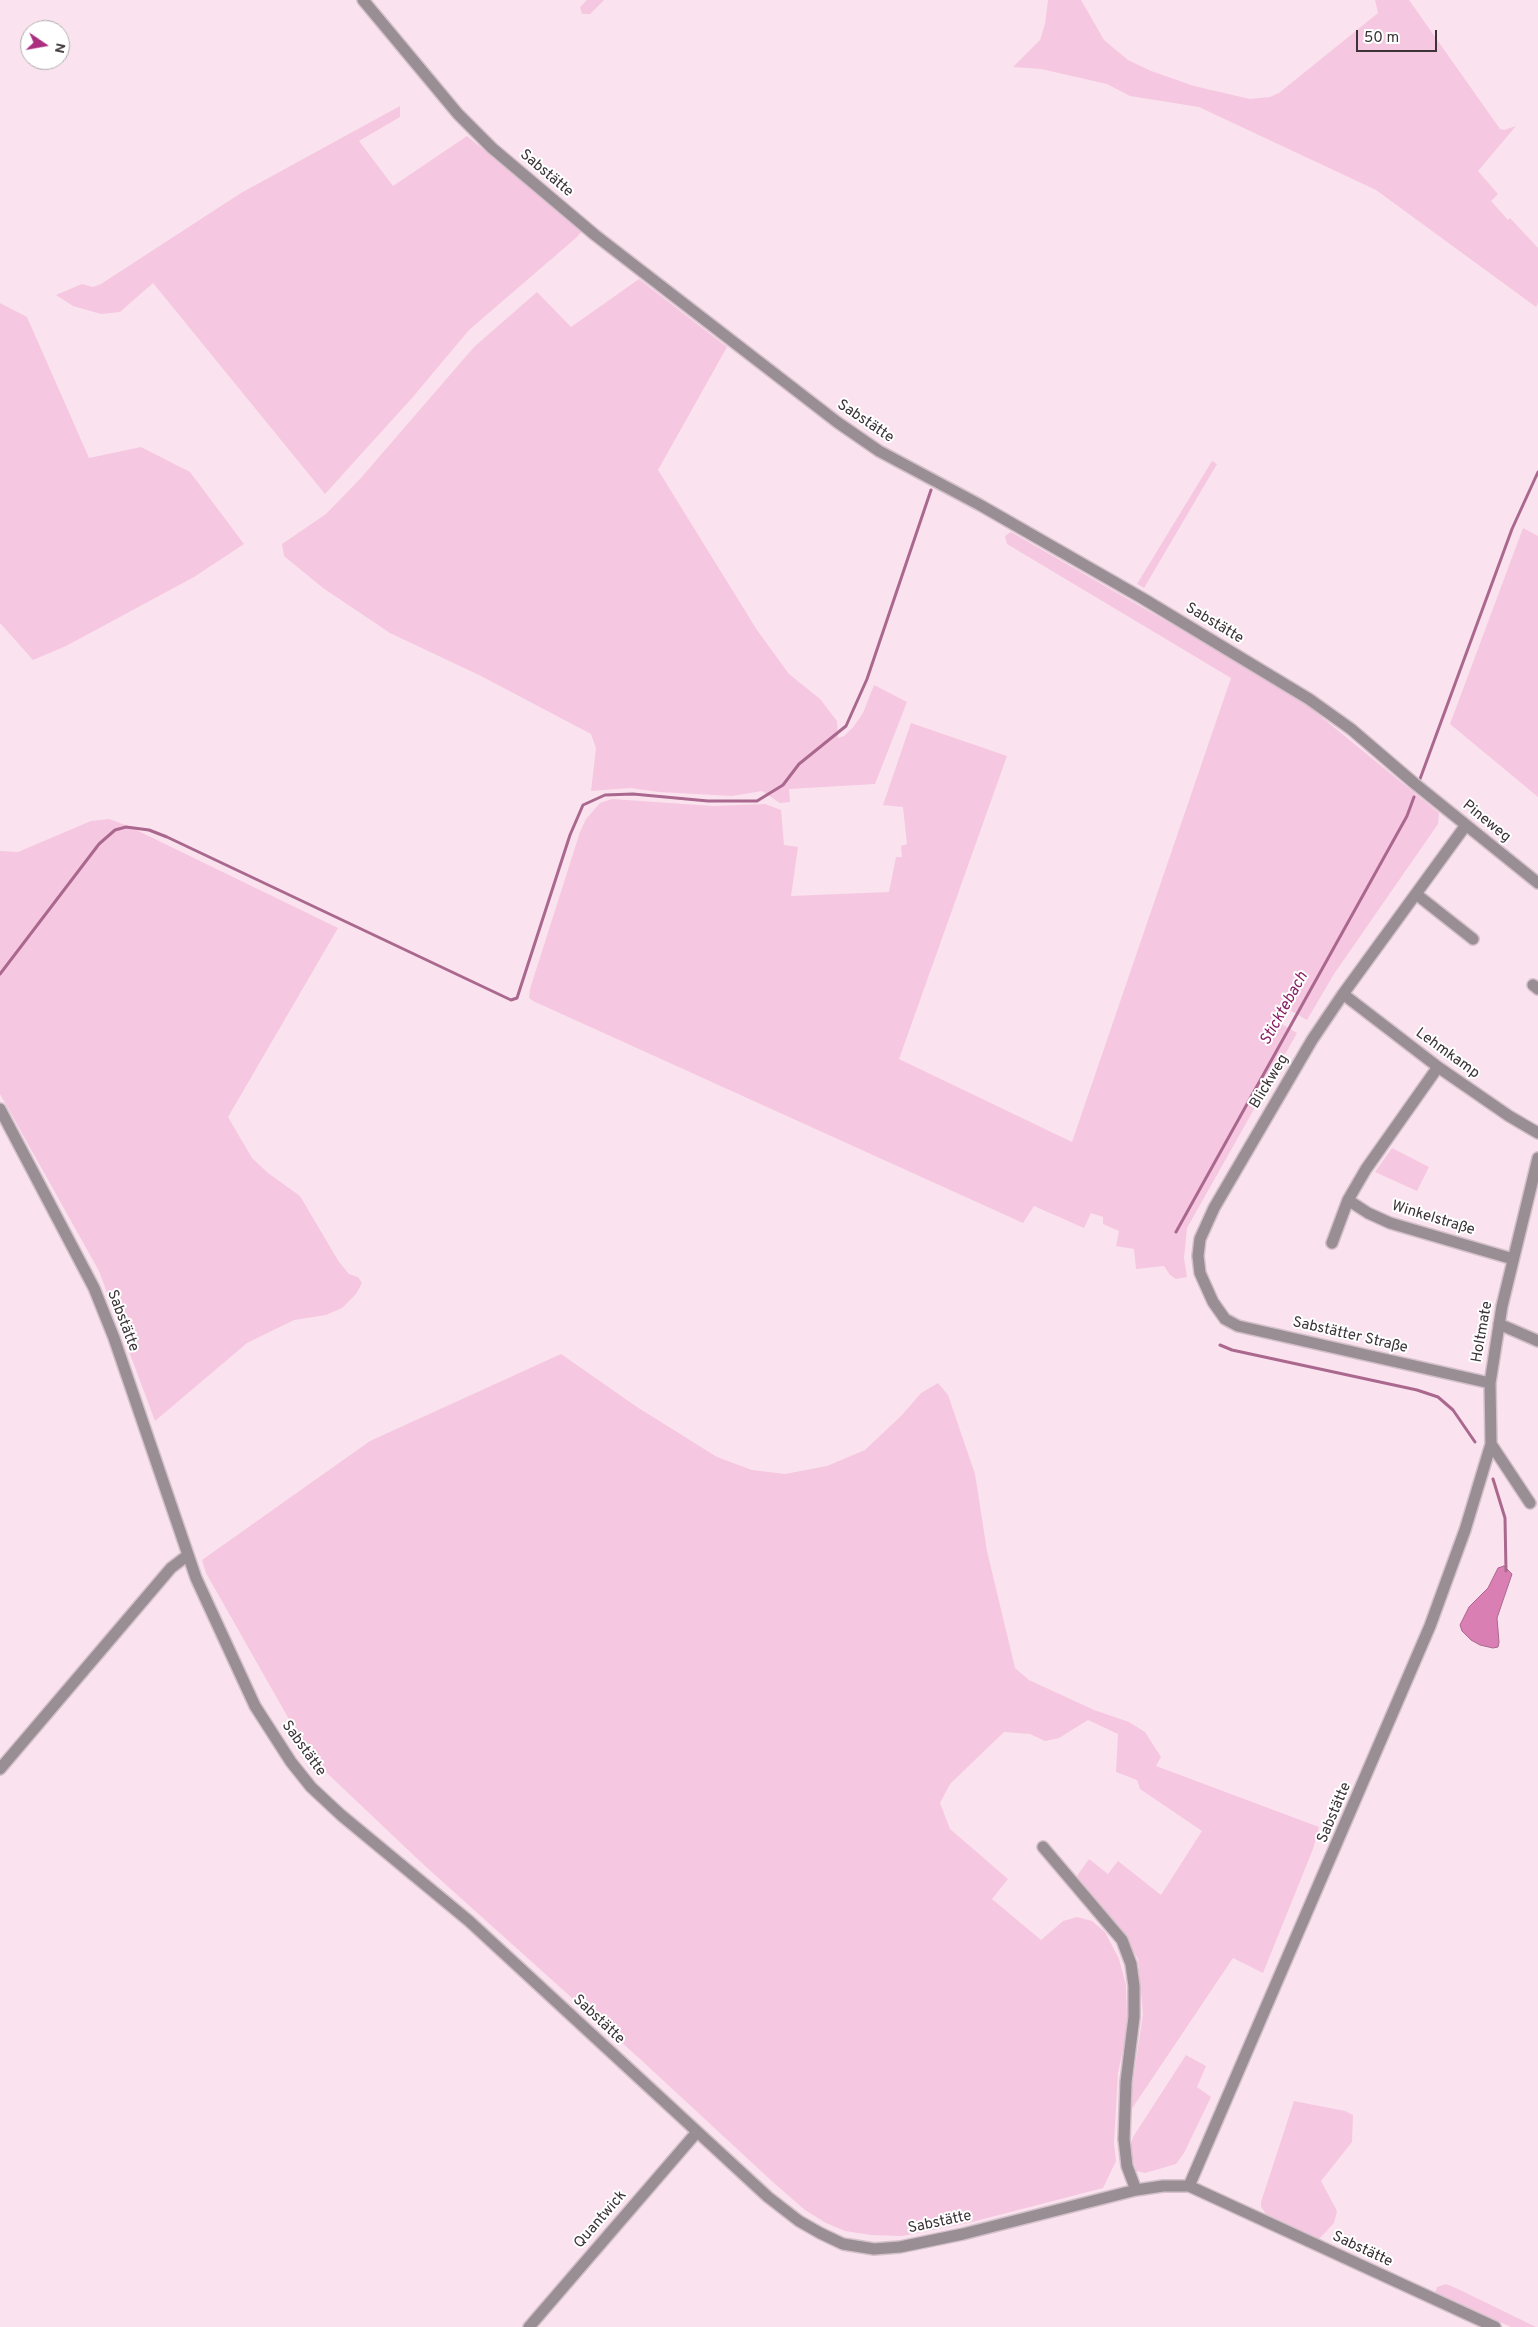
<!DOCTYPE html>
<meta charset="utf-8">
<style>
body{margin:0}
#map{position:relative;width:1538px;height:2327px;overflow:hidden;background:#fae3ef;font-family:Overpass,sans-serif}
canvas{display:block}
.north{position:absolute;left:20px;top:20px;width:50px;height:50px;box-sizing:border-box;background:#fff;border:1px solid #b1adaf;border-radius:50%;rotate:102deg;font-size:14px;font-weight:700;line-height:20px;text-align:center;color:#3b3337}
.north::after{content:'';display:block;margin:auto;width:18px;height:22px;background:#ab2e7f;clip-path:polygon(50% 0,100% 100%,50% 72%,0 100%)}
.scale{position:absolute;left:1356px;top:30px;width:81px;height:22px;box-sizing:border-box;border:2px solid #3b3337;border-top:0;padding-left:6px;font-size:15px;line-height:18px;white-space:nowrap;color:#3b3337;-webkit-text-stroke:4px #fff;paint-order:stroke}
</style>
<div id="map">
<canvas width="1538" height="2327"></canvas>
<div class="north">N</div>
<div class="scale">50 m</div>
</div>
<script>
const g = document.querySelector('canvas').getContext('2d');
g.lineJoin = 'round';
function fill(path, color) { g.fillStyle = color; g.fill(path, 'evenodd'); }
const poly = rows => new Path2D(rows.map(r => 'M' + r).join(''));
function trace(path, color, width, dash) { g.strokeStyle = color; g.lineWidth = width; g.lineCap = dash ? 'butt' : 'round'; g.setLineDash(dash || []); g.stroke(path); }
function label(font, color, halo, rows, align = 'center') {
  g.font = font + ' Overpass,sans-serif'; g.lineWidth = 4; g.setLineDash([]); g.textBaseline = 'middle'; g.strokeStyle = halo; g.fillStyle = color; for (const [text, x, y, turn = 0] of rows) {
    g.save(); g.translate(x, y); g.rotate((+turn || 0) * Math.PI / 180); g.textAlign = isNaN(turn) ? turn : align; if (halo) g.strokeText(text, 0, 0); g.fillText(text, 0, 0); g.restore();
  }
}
const green = poly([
 [587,0,604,0,590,14,582,14,580,7],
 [1048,0,1081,0,1104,40,1128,60,1151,71,1194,86,1250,99,1270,97,1279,93,1378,13,1375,0,1409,0,1500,129,1504,130,1516,126,1478,171,1498,194,1491,201,1508,220,1510,218,1538,248,1538,303,1536,307,1376,190,1199,107,1130,96,1107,84,1041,69,1013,67,1040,40,1045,24],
 [400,106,400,117,359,141,393,186,467,136,582,231,577,237,469,330,412,398,325,494,153,283,120,312,101,314,73,306,56,295,82,284,93,287,101,284,241,193],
 [639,279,727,347,658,470,757,630,789,674,820,699,837,721,838,738,844,736,854,726,863,713,874,685,907,702,875,784,789,789,790,802,780,803,762,791,732,796,659,792,630,788,591,791,596,748,591,734,481,676,390,633,323,588,284,556,282,544,326,514,360,479,474,347,537,292,571,327],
 [0,303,27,317,89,458,141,447,190,472,244,544,194,577,66,646,33,660,0,623],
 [1212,461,1217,464,1144,588,1137,584],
 [1523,528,1538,536,1538,797,1450,724],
 [1011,532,1227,656,1308,706,1439,813,1438,824,1334,974,1307,1020,1288,1009,1280,1023,1297,1033,1187,1228,1184,1258,1187,1277,1176,1279,1170,1275,1164,1266,1136,1269,1134,1249,1116,1246,1119,1231,1103,1224,1103,1217,1091,1213,1084,1228,1034,1206,1023,1223,533,1001,529,998,530,989,580,832,586,819,600,803,612,799,713,806,765,804,781,810,784,845,798,847,791,896,889,892,896,857,902,857,901,846,907,844,903,807,883,805,911,723,1007,756,899,1059,1072,1142,1231,678,1007,544,1005,536],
 [109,819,128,826,338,928,228,1117,252,1158,268,1173,300,1196,339,1262,349,1274,358,1277,362,1283,356,1294,342,1308,326,1315,294,1320,247,1343,155,1421,99,1271,0,1094,0,851,18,852,91,821],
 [1392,1148,1429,1167,1417,1191,1375,1172],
 [561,1354,637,1407,717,1457,752,1470,785,1474,827,1466,865,1450,902,1415,921,1393,938,1383,948,1395,975,1474,987,1551,1015,1668,1029,1680,1094,1710,1129,1722,1145,1732,1161,1757,1156,1766,1319,1827,1313,1849,1263,1973,1233,1958,1131,2110,1132,2087,1143,2014,1138,1959,1117,1925,1077,1876,1089,1859,1108,1874,1118,1861,1161,1895,1202,1831,1140,1789,1137,1780,1116,1772,1118,1734,1088,1720,1059,1738,1045,1741,1030,1734,1004,1732,950,1784,940,1803,950,1829,1008,1879,992,1899,1041,1940,1063,1921,1077,1917,1092,1921,1105,1932,1119,1959,1126,1985,1127,2018,1125,2040,1118,2073,1114,2143,1116,2161,1103,2188,968,2223,902,2236,871,2235,845,2231,826,2223,805,2210,775,2184,640,2059,424,1865,329,1775,311,1756,299,1737,206,1573,202,1560,370,1441],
 [1186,2055,1206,2066,1197,2087,1211,2097,1184,2153,1176,2164,1145,2173,1136,2171,1130,2148,1133,2137],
 [1294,2101,1345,2111,1353,2115,1352,2142,1321,2181,1337,2211,1334,2223,1319,2239,1266,2214,1261,2207,1261,2202],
 [1446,2284,1458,2289,1536,2327,1511,2327,1435,2293,1437,2287]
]);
const water = poly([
 [1504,1566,1512,1574,1497,1618,1499,1642,1498,1647,1493,1648,1480,1645,1471,1640,1462,1631,1460,1625,1469,1607,1488,1588,1498,1568,1504,1566]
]);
const stream = poly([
 [1420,779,1512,529,1538,472],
 [0,974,99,844,115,830,126,827,149,830,167,837,511,1000,517,998,570,835,583,805,605,795,633,794,708,801,757,801,783,785,799,764,846,726,867,679,931,490],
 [1176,1232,1407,816,1414,797],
 [1220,1345,1232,1350,1417,1390,1438,1397,1453,1410,1475,1442],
 [1493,1479,1505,1518,1506,1571]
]);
const minor = poly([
 [363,0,458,114,492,148,595,235,837,422,879,451,980,505,1142,598,1309,699,1351,729,1414,783,1538,883],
 [1466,825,1343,994,1312,1040,1214,1208,1200,1239,1198,1256,1200,1273,1213,1302,1225,1319,1238,1326,1490,1383],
 [1416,894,1473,939],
 [1533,985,1538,989],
 [1343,994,1438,1067,1509,1116,1538,1133],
 [0,1109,94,1288,114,1338,196,1578,255,1706,291,1762,311,1787,341,1815,469,1921,768,2197,799,2221,820,2233,843,2244,874,2249,900,2247,963,2234,1136,2190,1163,2186,1189,2186,1495,2327],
 [1348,1200,1368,1213,1390,1223,1513,1259],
 [1332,1243,1348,1200,1366,1169,1438,1067],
 [1499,1324,1538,1341],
 [1530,1503,1491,1444,1490,1383,1502,1306,1538,1158],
 [0,1769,171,1568,188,1555],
 [1043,1847,1122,1940,1131,1964,1134,1986,1134,2017,1126,2082,1124,2139,1127,2166,1136,2190],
 [1189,2186,1430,1626,1465,1530,1491,1444],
 [529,2327,697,2132]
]);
const streetNames = [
 ["Sabstätte",546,174,40],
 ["Sabstätte",865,422,34],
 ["Sabstätte",1214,624,31],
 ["Pineweg",1486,822,39],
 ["Lehmkamp",1447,1054,36],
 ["Blickweg",1270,1082,-59],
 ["Winkelstraße",1433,1219,17],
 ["Sabstätte",122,1321,69],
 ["Holtmate",1483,1332,-80],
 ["Sabstätter Straße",1350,1336,13],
 ["Sabstätte",303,1749,54],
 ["Sabstätte",1335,1813,-67],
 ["Sabstätte",598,2020,43],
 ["Quantwick",601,2220,-49],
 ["Sabstätte",940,2223,-12],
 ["Sabstätte",1362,2250,25]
];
const waterNames = [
 ["Sticktebach",1285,1009,-61]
];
fill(green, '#f6c7e0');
fill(water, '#da7fb3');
trace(water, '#aa688e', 1);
trace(stream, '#aa688e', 3);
trace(minor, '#d4c0ca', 14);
trace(minor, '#988e93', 11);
label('15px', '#3b3337', '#fff', streetNames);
label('italic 16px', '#881d63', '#fff', waterNames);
</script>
